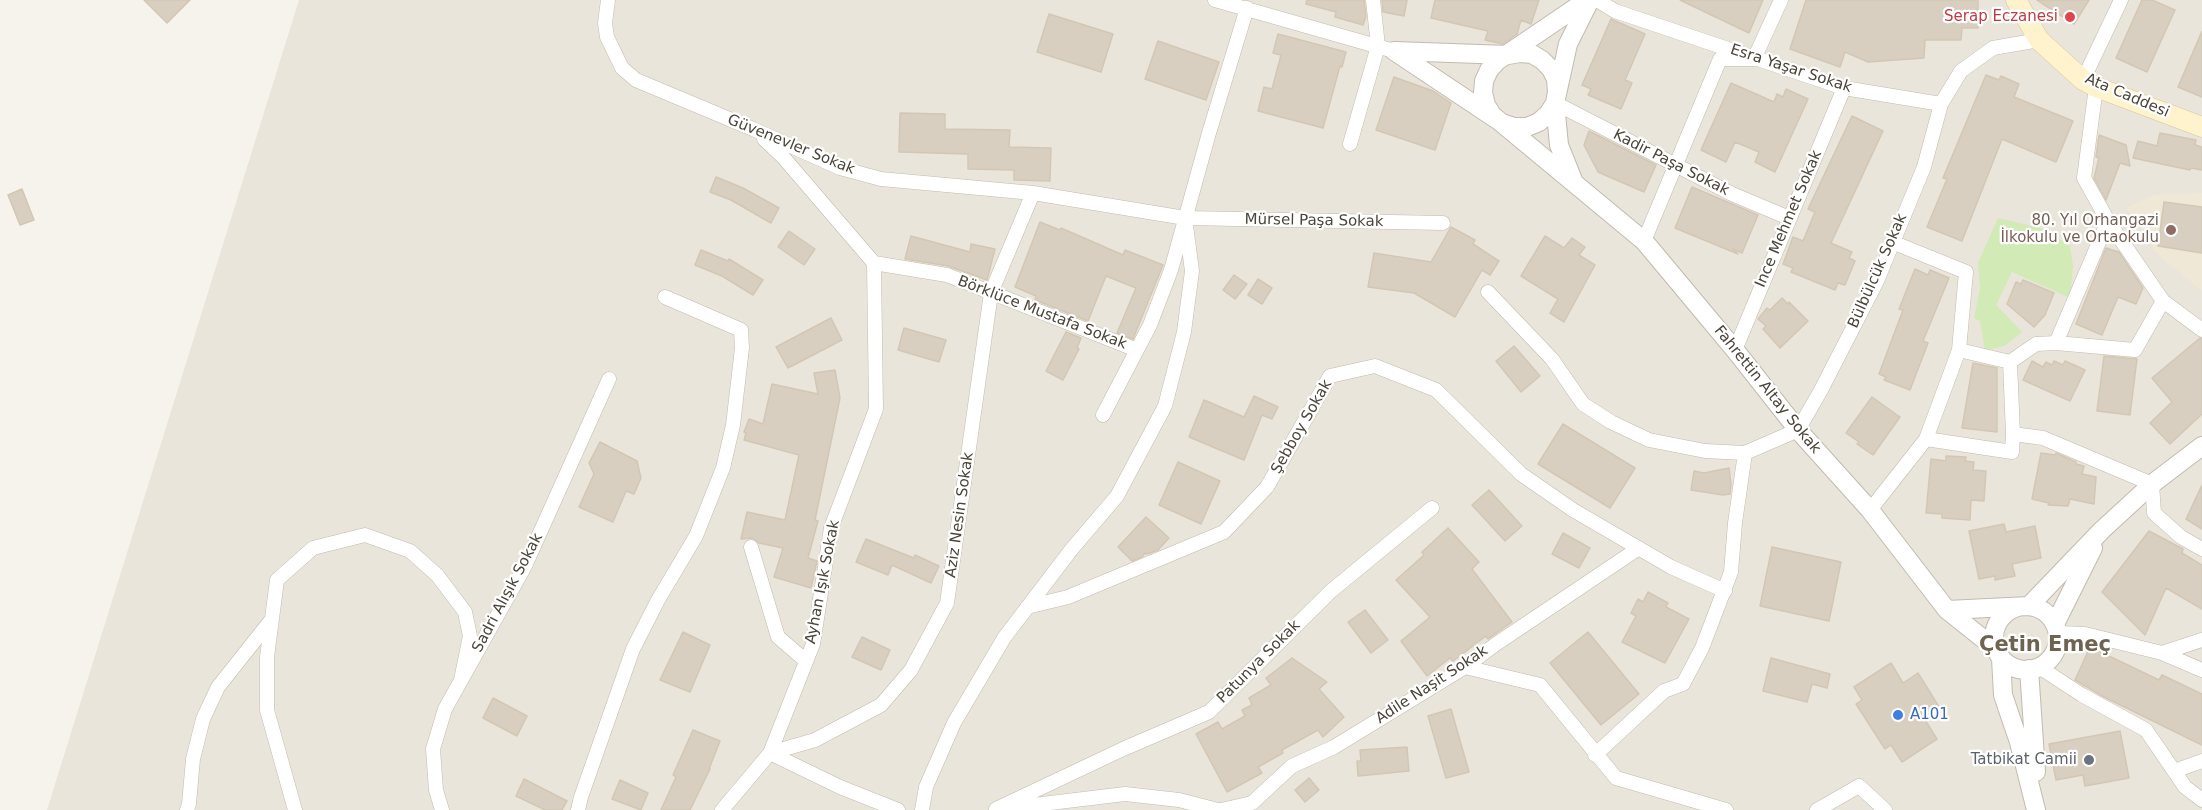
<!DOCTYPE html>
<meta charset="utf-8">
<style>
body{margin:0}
canvas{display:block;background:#f6f3ec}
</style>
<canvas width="2202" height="810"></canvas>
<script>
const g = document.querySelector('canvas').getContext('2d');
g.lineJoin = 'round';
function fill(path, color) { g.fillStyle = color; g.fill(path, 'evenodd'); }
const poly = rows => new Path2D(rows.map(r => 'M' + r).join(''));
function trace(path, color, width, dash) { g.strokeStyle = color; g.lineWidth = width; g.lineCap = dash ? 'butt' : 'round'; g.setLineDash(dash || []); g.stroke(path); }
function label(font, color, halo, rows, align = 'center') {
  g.font = font + ' "DejaVu Sans",sans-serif'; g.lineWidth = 4.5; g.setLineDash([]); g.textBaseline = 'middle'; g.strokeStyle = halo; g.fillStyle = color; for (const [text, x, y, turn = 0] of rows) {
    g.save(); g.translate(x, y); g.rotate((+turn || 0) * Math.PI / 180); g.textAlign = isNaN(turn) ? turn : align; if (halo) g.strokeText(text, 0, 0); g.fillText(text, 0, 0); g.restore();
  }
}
const residential = poly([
 [299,0,2202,0,2202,810,47,810]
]);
const education = poly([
 [2202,193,2202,291,2155,252,2126,208,2154,195]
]);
const green = poly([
 [1998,218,2044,229,2070,246,2073,266,2070,298,2012,272,1996,305,2022,332,2004,346,1985,351,1980,321,1974,318,1980,289,1978,263]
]);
const building = poly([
 [144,0,190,0,167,23,144,0],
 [1307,0,1364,0,1366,16,1363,25,1335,17,1336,12,1306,4,1307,0],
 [1382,0,1407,0,1404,16,1383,12,1382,0],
 [1435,0,1539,0,1531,24,1521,20,1517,34,1503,44,1485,40,1488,31,1431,18,1435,0],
 [1680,0,1763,0,1749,33,1680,0],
 [1806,0,1978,0,1978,28,1962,28,1961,40,1925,40,1924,58,1868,62,1845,52,1840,67,1790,49,1806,0],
 [2037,0,2089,0,2074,24,2037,0],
 [2142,0,2152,0,2175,10,2147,72,2116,58,2142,0],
 [1049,14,1113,34,1101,72,1037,52,1049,14],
 [1611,19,1645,34,1625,80,1632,83,1621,109,1588,95,1591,89,1582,85,1611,19],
 [2202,31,2202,97,2178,87,2202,31],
 [1278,34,1346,52,1342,67,1340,66,1323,128,1258,111,1264,87,1272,89,1281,55,1273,53,1278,34],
 [1158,41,1219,62,1206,100,1145,79,1158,41],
 [1986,75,1999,80,2001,76,2019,84,2014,97,2073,121,2056,162,2002,139,1962,241,1927,227,1947,179,1943,178,1986,75],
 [1394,77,1433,91,1451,103,1435,150,1376,130,1394,77],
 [1731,83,1774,102,1777,94,1783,97,1786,89,1808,99,1775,172,1755,162,1759,152,1735,142,1726,162,1701,150,1731,83],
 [900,113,945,114,945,129,1010,130,1009,147,1051,148,1050,181,1014,180,1014,170,968,169,968,154,899,152,900,113],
 [1852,116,1883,131,1831,243,1852,252,1849,258,1855,261,1845,285,1838,283,1835,290,1791,272,1793,268,1783,264,1793,237,1803,241,1815,212,1808,209,1852,116],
 [1589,131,1656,165,1644,192,1598,172,1584,145,1589,131],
 [2160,133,2196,140,2195,145,2202,147,2202,170,2191,168,2190,170,2133,158,2138,141,2157,146,2160,133],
 [2099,135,2126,145,2130,166,2120,163,2106,200,2094,178,2099,158,2096,157,2099,135],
 [716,177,743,188,779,208,771,223,731,200,710,192,716,177],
 [1692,187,1758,215,1742,253,1733,249,1738,254,1675,228,1692,187],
 [22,189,34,220,20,225,8,195,22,189],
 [2164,202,2202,207,2202,253,2158,246,2164,202],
 [1040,222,1060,230,1061,228,1123,255,1125,250,1163,265,1133,339,1117,333,1136,288,1106,276,1088,321,1035,300,1036,296,1015,287,1040,222],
 [1451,227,1475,240,1473,244,1499,261,1490,275,1482,270,1455,317,1414,293,1368,287,1374,253,1431,262,1451,227],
 [789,231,815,249,804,265,778,247,789,231],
 [911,236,970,252,971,244,995,249,987,280,948,266,905,259,911,236],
 [1545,236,1564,248,1572,238,1585,247,1579,255,1595,265,1564,322,1550,313,1558,299,1521,276,1545,236],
 [2106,248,2119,252,2143,288,2136,304,2118,297,2102,335,2076,324,2106,248],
 [701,250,728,261,729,259,763,280,753,295,722,276,695,265,701,250],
 [1915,269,1928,275,1930,270,1949,278,1923,341,1928,343,1910,390,1884,380,1886,377,1879,374,1903,310,1899,309,1915,269],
 [1234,275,1247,284,1235,299,1223,290,1234,275],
 [1258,279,1272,288,1262,304,1248,295,1258,279],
 [2023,280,2054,293,2045,315,2034,327,2007,304,2016,282,2021,284,2023,280],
 [1782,298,1788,304,1789,302,1808,321,1780,348,1763,329,1766,326,1758,319,1767,308,1770,310,1782,298],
 [831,318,842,340,788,368,776,347,831,318],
 [904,328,946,340,939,362,898,350,904,328],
 [1066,332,1081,338,1077,348,1079,349,1063,380,1046,371,1066,332],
 [2200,338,2202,339,2202,414,2170,444,2150,423,2172,402,2152,378,2200,338],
 [1514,346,1540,376,1521,392,1496,361,1514,346],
 [2104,356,2137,359,2130,415,2097,411,2104,356],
 [2032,361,2043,367,2046,362,2052,365,2054,361,2063,365,2065,361,2085,370,2070,401,2023,380,2032,361],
 [1973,363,1997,368,1997,432,1962,428,1973,363],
 [835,370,840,398,815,520,818,521,808,558,817,561,811,588,774,577,783,548,759,543,752,538,741,539,747,512,785,520,799,455,744,440,746,433,744,432,749,419,763,424,772,384,818,394,814,373,835,370],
 [1254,396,1278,407,1272,419,1262,415,1244,460,1189,437,1204,400,1244,417,1254,396],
 [1872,397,1900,417,1873,455,1857,444,1859,442,1846,433,1872,397],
 [1563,424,1635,468,1610,508,1538,464,1563,424],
 [600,442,637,461,641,478,634,494,626,491,613,522,579,507,594,474,589,463,600,442],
 [2041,453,2055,455,2056,453,2076,462,2076,464,2084,466,2082,474,2096,477,2094,504,2070,499,2068,506,2048,505,2049,503,2032,499,2041,453],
 [1946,456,1966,457,1965,461,1974,462,1973,470,1986,471,1984,501,1971,500,1970,520,1942,518,1942,514,1926,513,1931,459,1946,461,1946,456],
 [1178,462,1220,481,1201,524,1159,505,1178,462],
 [1729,468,1731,484,1730,494,1723,495,1691,490,1694,471,1704,473,1729,468],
 [2202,485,2202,529,2186,519,2202,485],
 [1489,490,1522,526,1505,541,1472,505,1489,490],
 [1146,517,1169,538,1158,550,1147,554,1145,553,1142,557,1132,561,1118,547,1146,517],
 [2004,524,2006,532,2035,526,2041,558,2012,564,2015,576,1995,580,1995,576,1979,579,1969,531,2004,524],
 [1448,528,1479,562,1472,569,1512,622,1488,639,1486,636,1453,661,1450,658,1427,676,1401,641,1430,617,1396,580,1424,555,1422,552,1448,528],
 [2149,531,2183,549,2182,553,2202,565,2202,609,2166,588,2145,635,2102,592,2149,531],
 [1563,533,1590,548,1579,568,1552,554,1563,533],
 [866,539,914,558,915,555,939,566,931,583,892,565,888,575,856,562,866,539],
 [1772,547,1841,562,1829,621,1760,606,1772,547],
 [1648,592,1668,603,1666,607,1689,619,1665,663,1622,642,1636,616,1631,613,1638,599,1643,602,1648,592],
 [1365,610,1388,640,1371,653,1348,622,1365,610],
 [683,632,710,645,690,692,660,680,683,632],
 [1588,632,1639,694,1601,725,1550,663,1588,632],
 [862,637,890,650,881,670,852,657,862,637],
 [2090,647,2159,680,2162,675,2202,694,2202,745,2104,697,2075,680,2090,647],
 [1292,658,1327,682,1319,689,1344,717,1323,737,1318,730,1282,750,1283,753,1258,767,1262,773,1227,792,1196,734,1218,722,1222,729,1245,716,1242,710,1252,705,1249,698,1271,685,1266,678,1292,658],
 [1771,658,1830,674,1827,688,1812,684,1807,702,1763,691,1771,658],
 [1891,663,1903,683,1918,673,1941,710,1925,720,1937,739,1902,762,1891,745,1885,749,1856,704,1862,700,1854,687,1891,663],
 [493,698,527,716,517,736,483,718,493,698],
 [1451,709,1469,772,1446,778,1428,716,1451,709],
 [693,730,720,741,709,769,710,769,690,810,661,810,676,777,673,775,693,730],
 [2120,731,2129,778,2085,786,2083,775,2056,780,2049,744,2120,731],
 [1407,747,1409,771,1358,776,1357,761,1361,761,1360,750,1407,747],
 [1309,778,1319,790,1305,802,1295,790,1309,778],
 [524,779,567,801,562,810,545,810,516,796,524,779],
 [620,780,648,793,641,810,612,799,620,780]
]);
const minor = poly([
 [608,0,605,23,607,37,622,68,636,80,753,129,840,168,881,179,1033,193,1185,218,1443,223],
 [1215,0,1394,51],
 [1597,0,1615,11,1844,88,1941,104,1961,71,1993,48,2039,40],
 [2083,80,2121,0],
 [2096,87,2084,178,2108,221,2163,301,2202,330],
 [1555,103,1732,194,1789,218],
 [764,139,783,157,874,263],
 [1350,144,1378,46,1373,0],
 [1644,241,1720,59,1754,59,1781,0],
 [874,263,947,275,1137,350],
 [1488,292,1552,359,1583,404,1611,422,1649,440,1705,451,1745,453],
 [2163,301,2135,350,2056,343,2036,344,2010,362,2013,434,2043,438,2152,484,2154,513,2181,537,2202,549],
 [2056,343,2108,221],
 [1735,350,1844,88],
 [1959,350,2010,362],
 [1103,415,1150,325,1171,270,1209,133,1247,8],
 [1926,439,2012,452,2013,434],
 [1870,510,1926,439,1959,350,1966,272,1892,242],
 [751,547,778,637,806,661],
 [1027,607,1068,597,1224,532,1267,487,1330,376,1375,366,1436,390,1521,474,1573,510,1671,567,1725,591],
 [2058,633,2085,634,2162,653,2202,670],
 [2162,653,2202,640],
 [1465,667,1540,685,1616,778,1726,810],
 [2039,667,2082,695,2146,730,2185,787,2202,800],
 [770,753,815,740,881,705,911,670,947,603,991,293,1033,193],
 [770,753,840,787,898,810],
 [1595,755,1664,691,1683,684,1702,648,1731,572,1735,523,1745,453,1798,430,1821,390,1877,281,1924,167,1941,104],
 [2174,771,2202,761],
 [1009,808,1125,794,1179,800,1218,810],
 [996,809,1123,749,1209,712,1331,591,1432,508],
 [187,810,189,804,193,759,203,719,218,687,272,619],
 [295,810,267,710,267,657,277,580,313,548,365,535,410,551,437,575,465,612,470,636,461,680],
 [442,810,436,790,433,749,445,709,525,566,609,379],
 [578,810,581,797,633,649,658,600,696,536,723,468,733,425,742,348,741,330,665,297],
 [722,810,770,753,813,644,831,528,876,409,874,263],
 [922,810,926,787,954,723,1004,638,1071,550,1117,496,1165,406,1184,332,1192,271,1185,218],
 [1221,810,1252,803,1292,766,1334,747,1465,667,1496,644,1639,548],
 [1817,810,1859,786,1885,810]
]);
const tertiary = poly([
 [1587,0,1497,61,1489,70,1484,81,1483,93,1486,105,1492,115,1644,241,1735,350,1798,430,1870,510,1947,610,1996,649],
 [1394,51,1502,123,1514,127,1527,127,1539,122,1548,114,1555,103,1568,44,1590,0],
 [1394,51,1508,55,1520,53,1532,54,1542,60,1551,69,1556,79,1557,92,1555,103,1559,145,1573,180],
 '1994 638a32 32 0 1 1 64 0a32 32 0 1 1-64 0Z',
 [1947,610,2029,606,2102,530,2152,484,2202,446],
 [2055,624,2093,548],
 [2001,658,2003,695,2019,742,2036,810],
 [2029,669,2036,772]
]);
const secondary = poly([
 [2016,0,2039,40,2083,80,2096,87,2202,127]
]);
const markers = [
 [2070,17,6,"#e0444e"],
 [2171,230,6,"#8d6e63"],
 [1898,715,6,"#3f7fe0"],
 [2089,760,6,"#6b7280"]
];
const healthNames = [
 ["Serap Eczanesi",2058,17]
];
const streetNames = [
 ["Esra Yaşar Sokak",1791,69,18],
 ["Ata Caddesi",2127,96,23],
 ["Güvenevler Sokak",791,145,22],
 ["Kadir Paşa Sokak",1671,163,27],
 ["Ince Mehmet Sokak",1789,219,-67],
 ["Mürsel Paşa Sokak",1314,221,1],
 ["Bülbülcük Sokak",1878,271,-66],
 ["Börklüce Mustafa Sokak",1042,313,21],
 ["Fahrettin Altay Sokak",1767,390,51],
 ["Şebboy Sokak",1302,427,-60],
 ["Aziz Nesin Sokak",960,515,-82],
 ["Ayhan Işık Sokak",823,582,-79],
 ["Sadri Alışık Sokak",508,593,-62],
 ["Patunya Sokak",1259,662,-45],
 ["Adile Naşit Sokak",1432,685,-33]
];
const educationNames = [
 ["80. Yıl Orhangazi",2159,221],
 ["İlkokulu ve Ortaokulu",2159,238]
];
const shopNames = [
 ["A101",1910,715]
];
const worshipNames = [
 ["Tatbikat Camii",2077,760]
];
const districtNames = [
 ["Çetin Emeç",2045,646]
];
fill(residential, '#eae5da');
fill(education, '#efe8d6');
fill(green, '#d2eab5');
fill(building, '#d8cfc1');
trace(building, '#d3c7b4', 1.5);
trace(minor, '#c2bbae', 15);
trace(tertiary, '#c2bbae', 20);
trace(secondary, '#d6c79b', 21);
trace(minor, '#fff', 14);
trace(tertiary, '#fff', 18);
trace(secondary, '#fff3cd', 20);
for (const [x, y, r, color] of markers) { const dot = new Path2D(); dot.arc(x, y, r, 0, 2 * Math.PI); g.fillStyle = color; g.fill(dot); trace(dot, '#fff', 2); }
label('15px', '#be3a42', '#fff', healthNames, 'right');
label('15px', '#4b4439', '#fff', streetNames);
label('15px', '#785e54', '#fff', educationNames, 'right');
label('15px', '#366cbe', '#fff', shopNames, 'left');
label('15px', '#5b616d', '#fff', worshipNames, 'right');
label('bold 21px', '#6e6250', '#fff', districtNames);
</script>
